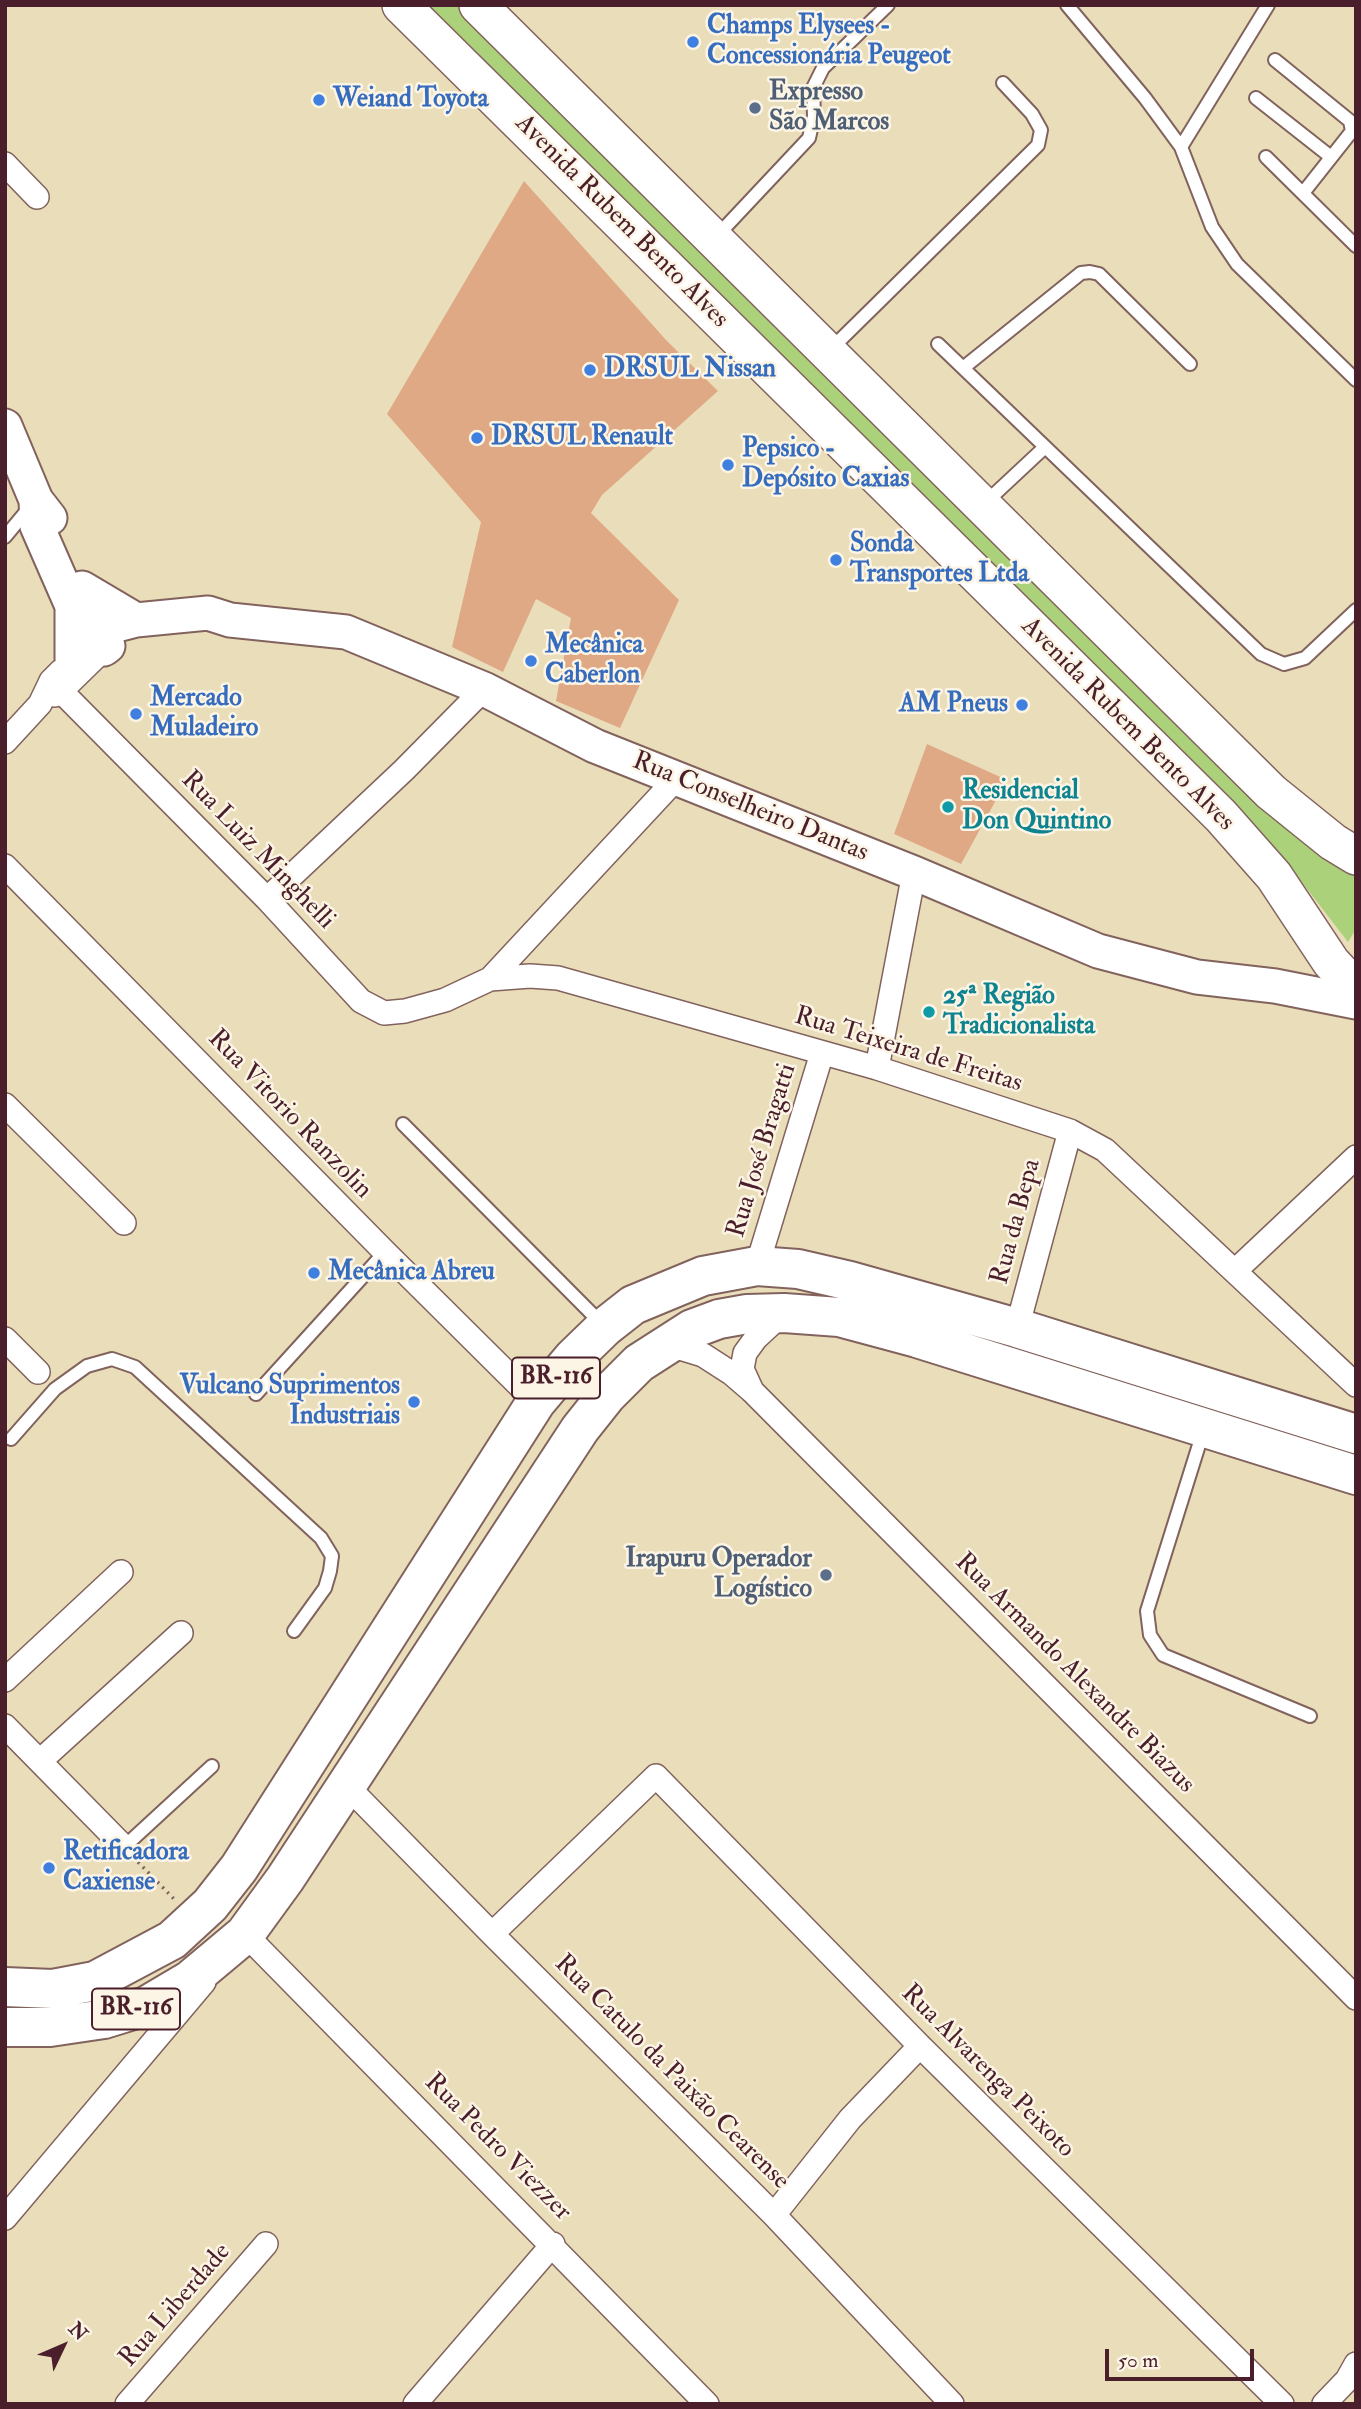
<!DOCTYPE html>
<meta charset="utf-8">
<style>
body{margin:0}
#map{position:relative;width:1361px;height:2409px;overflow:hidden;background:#eadeba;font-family:"IM FELL Double Pica",serif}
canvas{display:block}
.frame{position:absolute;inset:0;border:7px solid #4a1f2b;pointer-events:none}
.north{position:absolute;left:28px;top:2311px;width:70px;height:70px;-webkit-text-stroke:5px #fcf5e5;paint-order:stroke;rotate:46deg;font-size:19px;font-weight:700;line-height:28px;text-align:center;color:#4a1f2b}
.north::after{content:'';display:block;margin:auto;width:24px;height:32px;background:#4a1f2b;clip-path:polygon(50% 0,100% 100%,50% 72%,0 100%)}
.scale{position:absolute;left:1105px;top:2349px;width:149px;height:32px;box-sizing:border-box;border:4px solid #4a1f2b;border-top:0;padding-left:9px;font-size:21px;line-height:24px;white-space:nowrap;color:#4a1f2b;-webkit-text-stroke:5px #fcf5e5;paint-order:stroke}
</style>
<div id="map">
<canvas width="1361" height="2409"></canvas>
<div class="frame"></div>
<div class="north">N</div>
<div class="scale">50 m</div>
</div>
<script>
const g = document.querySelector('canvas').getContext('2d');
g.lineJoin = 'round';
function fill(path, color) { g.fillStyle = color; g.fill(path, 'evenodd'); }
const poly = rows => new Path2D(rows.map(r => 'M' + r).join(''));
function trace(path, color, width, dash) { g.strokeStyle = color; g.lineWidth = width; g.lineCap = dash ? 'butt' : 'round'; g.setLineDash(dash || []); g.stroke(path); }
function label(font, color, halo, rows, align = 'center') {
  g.font = font + ' "IM FELL Double Pica",serif'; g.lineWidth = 5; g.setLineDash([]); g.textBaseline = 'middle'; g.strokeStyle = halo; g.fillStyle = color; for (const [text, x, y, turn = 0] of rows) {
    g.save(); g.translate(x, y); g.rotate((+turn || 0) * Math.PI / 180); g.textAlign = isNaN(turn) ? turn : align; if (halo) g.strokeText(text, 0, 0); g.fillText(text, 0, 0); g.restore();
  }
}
const green = poly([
 [421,5,459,5,1274,805,1356,870,1356,929,1348,942,1287,863,1228,797]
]);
const building = poly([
 [524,181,666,340,718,391,602,495,591,513,679,600,620,728,556,701,571,618,536,599,503,672,452,647,481,522,387,414],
 [927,744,1007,780,961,864,894,834]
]);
const path = poly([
 [138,1862,174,1899]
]);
const lane = poly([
 [1067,5,1145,98,1181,147,1212,227,1237,264,1356,380],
 [1275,60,1350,121,1352,131,1303,193],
 [1256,98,1331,157],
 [1181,147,1268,5],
 [1266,157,1356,246],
 [716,237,809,138,814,116,813,88,823,68,888,5],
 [938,344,1261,654,1284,664,1305,658,1356,610],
 [830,350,1038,145,1041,130,1032,114,1003,83],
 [963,368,1081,273,1090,272,1099,274,1190,364],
 [984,504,1045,447],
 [5,537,29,508],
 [403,1124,603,1325],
 [256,1394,385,1252],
 [1203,1432,1147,1611,1150,1635,1163,1655,1310,1716],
 [11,1439,55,1389,87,1366,112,1359,135,1367,321,1538,332,1556,330,1571,325,1588,294,1631],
 [124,1847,212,1766]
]);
const street = poly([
 [5,164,37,197],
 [51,681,267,899,361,1001,384,1013,405,1011,445,1000,490,979,530,976,558,978,877,1068,1070,1131,1105,1150,1356,1385],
 [55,695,61,691,104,649],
 [5,742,40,704,51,681,61,671],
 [5,866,385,1252,536,1402],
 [267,899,404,770,484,689],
 [490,979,676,779],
 [877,1068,914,873],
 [5,1105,124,1223],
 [757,1266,822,1053],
 [1235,1271,1356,1157],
 [1017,1328,1070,1131],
 [5,1339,38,1372],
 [667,1344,703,1355,731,1373,752,1391,1356,1998],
 [752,1391,742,1369,745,1353,756,1338,782,1314],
 [5,1680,121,1572],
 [5,1726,124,1847],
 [40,1761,181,1633],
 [347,1786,492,1934,774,2215,952,2404],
 [492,1934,656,1776,920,2046,1282,2404],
 [238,1943,245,1934,707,2404],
 [774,2215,850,2119,920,2046],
 [5,2218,204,1982],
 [127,2404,266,2244],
 [415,2404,553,2244],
 [1324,2404,1347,2380,1356,2364]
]);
const secondary = poly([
 [5,426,36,500,50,518],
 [36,500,37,526,72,606,104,649,108,646],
 [82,588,136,620],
 [93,637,105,628,136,620,208,613,230,620,346,632,484,689,595,746,914,873,1098,951,1197,977,1275,986,1356,1002],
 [72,659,72,606]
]);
const primary = poly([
 [401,5,1221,816,1274,876,1331,962,1356,989],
 [478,5,1271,792,1333,842,1356,856]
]);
const highway = poly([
 [5,1987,53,1989,95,1981,172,1940,210,1905,239,1868,536,1402,573,1358,605,1327,633,1305,703,1276,757,1266,798,1269,850,1281,1017,1328,1356,1434],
 [5,2027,50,2027,104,2019,146,2006,190,1980,245,1934,285,1879,580,1429,607,1395,639,1363,692,1329,719,1319,747,1314,784,1313,839,1317,917,1338,1356,1475]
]);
const markers = [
 [693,42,7,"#3f7fe0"],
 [319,100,7,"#3f7fe0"],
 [755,108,7,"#5c6f8a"],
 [590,370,7,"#3f7fe0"],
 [477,438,7,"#3f7fe0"],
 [728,465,7,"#3f7fe0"],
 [836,560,7,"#3f7fe0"],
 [531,661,7,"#3f7fe0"],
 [1022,705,7,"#3f7fe0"],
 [136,714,7,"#3f7fe0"],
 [948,807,7,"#0f9aa8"],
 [929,1012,7,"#0f9aa8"],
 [314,1273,7,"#3f7fe0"],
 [414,1402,7,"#3f7fe0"],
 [826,1575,7,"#5c6f8a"],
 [49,1868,7,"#3f7fe0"]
];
const shields = [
 [556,1378,88],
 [136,2009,88]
];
const shieldNames = [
 ["BR-116",556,1378],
 ["BR-116",136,2009]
];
const shopNames = [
 ["Champs Elysees -",707,27],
 ["Concessionária Peugeot",707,57],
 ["Weiand Toyota",333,100],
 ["DRSUL Nissan",604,370],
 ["DRSUL Renault",491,438],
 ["Pepsico -",742,450],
 ["Depósito Caxias",742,480],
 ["Sonda",850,545],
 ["Transportes Ltda",850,575],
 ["Mecânica",545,646],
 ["Caberlon",545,676],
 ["Mercado",150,699],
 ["Muladeiro",150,729],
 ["AM Pneus",1008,705,"right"],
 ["Mecânica Abreu",328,1273],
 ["Vulcano Suprimentos",400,1387,"right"],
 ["Industriais",400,1417,"right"],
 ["Retificadora",63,1853],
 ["Caxiense",63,1883]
];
const serviceNames = [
 ["Expresso",769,93],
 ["São Marcos",769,123],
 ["Irapuru Operador",812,1560,"right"],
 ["Logístico",812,1590,"right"]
];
const streetNames = [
 ["Avenida Rubem Bento Alves",621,222,45],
 ["Avenida Rubem Bento Alves",1127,725,45],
 ["Rua Conselheiro Dantas",750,808,22],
 ["Rua Luiz Minghelli",257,851,46],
 ["Rua Teixeira de Freitas",908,1051,17],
 ["Rua Vitorio Ranzolin",289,1115,46],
 ["Rua José Bragatti",763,1151,-73],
 ["Rua da Bepa",1017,1222,-75],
 ["Rua Armando Alexandre Biazus",1074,1674,45],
 ["Rua Alvarenga Peixoto",987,2072,45],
 ["Rua Catulo da Paixão Cearense",671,2073,45],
 ["Rua Pedro Viezzer",497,2148,45],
 ["Rua Liberdade",176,2306,-49]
];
const cultureNames = [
 ["Residencial",962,792],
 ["Don Quintino",962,822],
 ["25ª Região",943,997],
 ["Tradicionalista",943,1027]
];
fill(green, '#acd17b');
fill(building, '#dfa985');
trace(lane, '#82625d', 16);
trace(street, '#82625d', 26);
trace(secondary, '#82625d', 37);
trace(primary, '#82625d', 40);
trace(highway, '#82625d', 42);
trace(path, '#82625d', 3.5, [2, 5]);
trace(lane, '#fff', 12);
trace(street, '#fff', 23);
trace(secondary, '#fff', 33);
trace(primary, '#fff', 37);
trace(highway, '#fff', 38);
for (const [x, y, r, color] of markers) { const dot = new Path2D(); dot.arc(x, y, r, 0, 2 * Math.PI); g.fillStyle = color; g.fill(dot); trace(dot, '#fcf5e5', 2.5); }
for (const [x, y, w] of shields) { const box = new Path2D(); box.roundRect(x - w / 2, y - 20.5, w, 41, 5); g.fillStyle = '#fcf5e5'; g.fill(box); trace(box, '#4a1f2b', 2); }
label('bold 24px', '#4a1f2b', null, shieldNames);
label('bold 26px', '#366cbe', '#fcf5e5', shopNames, 'left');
label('bold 26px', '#4e5e75', '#fcf5e5', serviceNames, 'left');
label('26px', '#4a1f2b', '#fcf5e5', streetNames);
label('bold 26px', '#0d838f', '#fcf5e5', cultureNames, 'left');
</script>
